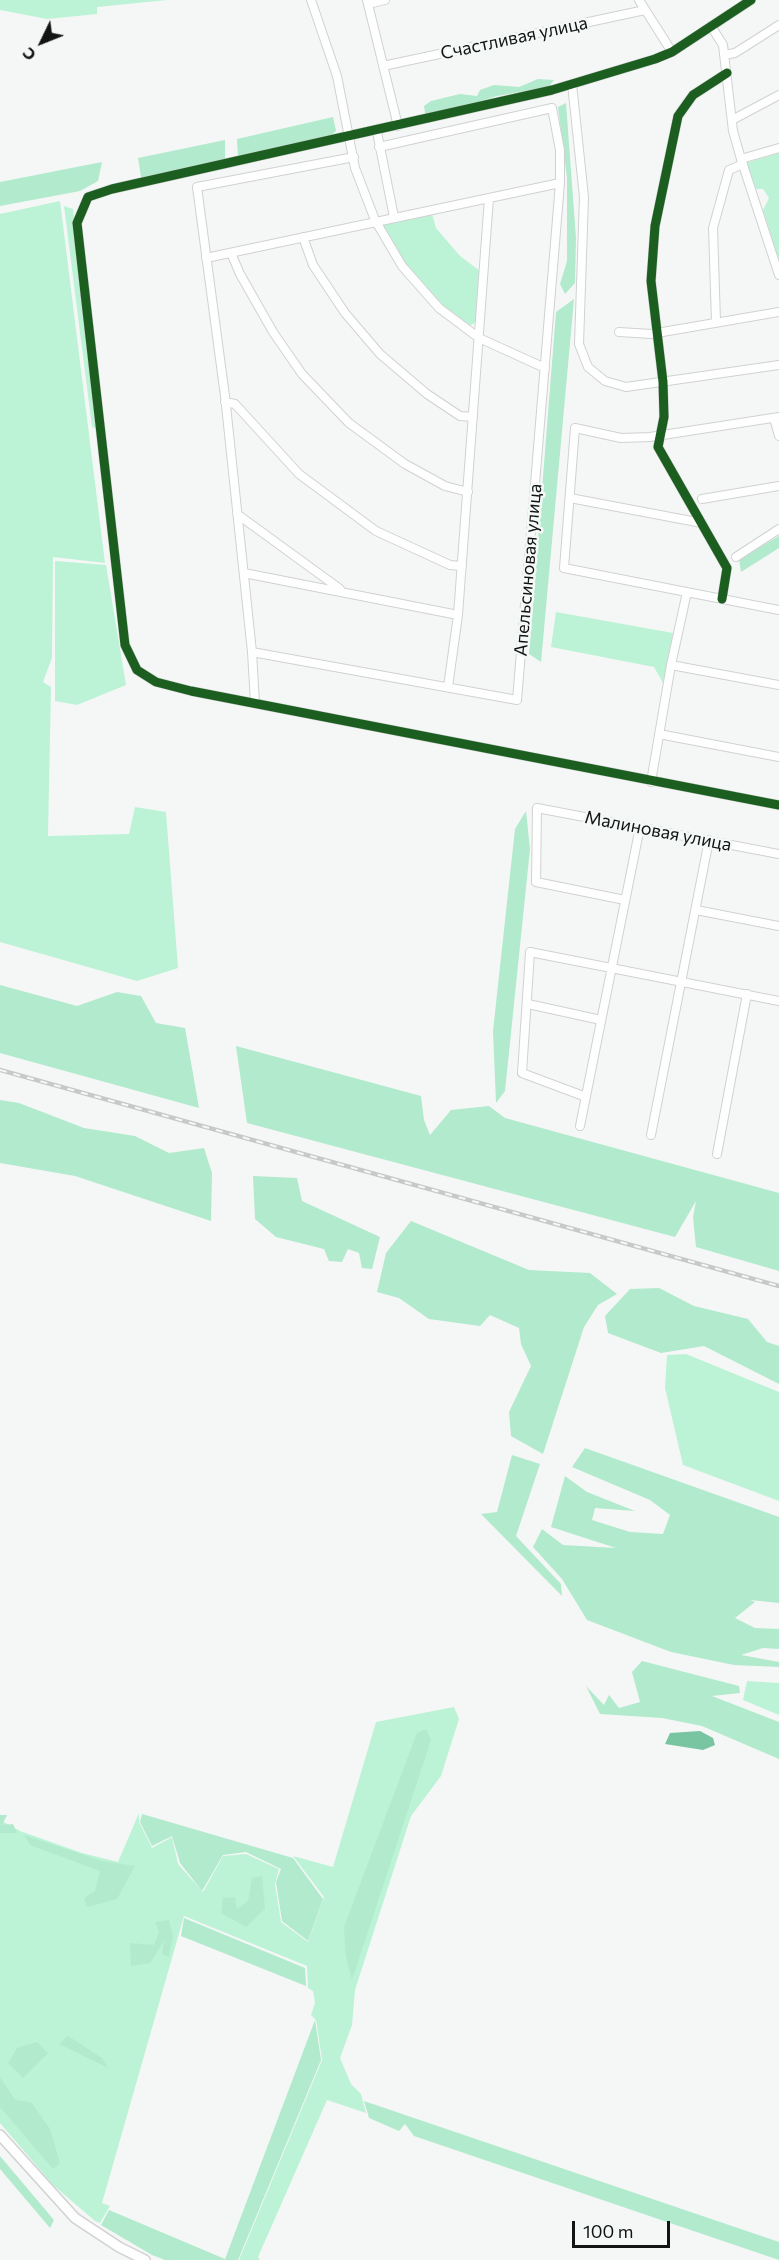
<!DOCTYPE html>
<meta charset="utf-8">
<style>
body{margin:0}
#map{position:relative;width:779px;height:2260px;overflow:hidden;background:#f5f7f6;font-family:Commissioner,sans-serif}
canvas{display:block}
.north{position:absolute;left:12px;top:12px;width:60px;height:60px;-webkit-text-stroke:4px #f4f8f6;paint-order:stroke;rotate:227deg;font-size:16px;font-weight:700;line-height:24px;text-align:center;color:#121313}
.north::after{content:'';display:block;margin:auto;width:21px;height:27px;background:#121313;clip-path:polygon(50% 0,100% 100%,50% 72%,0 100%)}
.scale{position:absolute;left:572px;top:2221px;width:98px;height:27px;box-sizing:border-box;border:3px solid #121313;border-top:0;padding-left:8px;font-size:18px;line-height:21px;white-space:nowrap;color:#121313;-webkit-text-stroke:4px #f4f8f6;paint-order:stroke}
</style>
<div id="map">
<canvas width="779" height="2260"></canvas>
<div class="north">С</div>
<div class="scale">100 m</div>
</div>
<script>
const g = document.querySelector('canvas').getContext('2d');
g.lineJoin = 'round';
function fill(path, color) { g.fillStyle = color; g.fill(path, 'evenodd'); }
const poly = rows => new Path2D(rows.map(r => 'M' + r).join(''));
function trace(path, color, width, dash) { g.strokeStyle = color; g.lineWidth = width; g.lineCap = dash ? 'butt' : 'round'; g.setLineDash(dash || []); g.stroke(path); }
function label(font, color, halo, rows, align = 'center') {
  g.font = font + ' Commissioner,sans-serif'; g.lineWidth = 5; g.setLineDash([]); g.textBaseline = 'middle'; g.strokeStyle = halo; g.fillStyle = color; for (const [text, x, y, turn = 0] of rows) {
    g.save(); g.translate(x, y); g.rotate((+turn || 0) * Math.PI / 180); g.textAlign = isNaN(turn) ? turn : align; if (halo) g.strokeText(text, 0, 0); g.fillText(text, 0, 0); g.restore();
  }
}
const green = poly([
 [0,0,167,0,97,7,97,14,47,19,0,10],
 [779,153,779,261,763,210,769,198,763,189,756,189,746,163],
 [60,201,105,563,53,557,52,658,43,682,51,687,48,836,129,834,135,807,166,812,178,968,137,981,0,942,0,214],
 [64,206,73,209,96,428,92,427],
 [431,210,436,228,460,256,480,271,476,322,468,327,446,311,414,278,382,229,383,221],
 [55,561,106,565,126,685,77,705,55,701],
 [556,612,673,633,663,683,654,667,551,647],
 [686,1354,779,1392,779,1501,683,1465,665,1388,667,1355],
 [747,1681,779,1683,779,1715,743,1700],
 [454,1707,459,1719,441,1776,411,1816,355,1990,352,2025,340,2058,351,2084,361,2094,366,2113,327,2100,258,2257,260,2260,239,2260,322,2060,316,2020,311,2015,315,2003,313,1991,308,1988,307,1966,184,1916,102,2203,110,2206,100,2223,95,2221,53,2185,0,2123,0,1820,20,1831,82,1853,118,1862,139,1813,139,1822,152,1848,172,1837,178,1864,203,1892,223,1856,246,1854,279,1869,275,1884,281,1922,308,1942,324,1897,293,1856,333,1867,376,1722]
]);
const forest = poly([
 [538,79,554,80,550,85,537,89,497,96,427,118,425,113,424,106,431,101,460,94,477,96,480,90,494,85,519,87],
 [566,103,576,238,575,283,565,294,560,284,567,261,567,178,558,107],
 [333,117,336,131,323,142,238,158,237,139],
 [225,140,225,161,142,183,138,158],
 [102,162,98,181,80,191,0,206,0,182],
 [574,299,541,662,529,654,556,312],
 [779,536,779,548,741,572,739,559],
 [526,811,530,849,505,1091,496,1103,493,1031,515,829],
 [0,985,77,1006,117,992,141,996,156,1023,185,1028,199,1108,0,1053],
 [236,1046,421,1096,424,1120,430,1135,451,1110,489,1106,505,1118,779,1193,779,1271,696,1247,693,1217,696,1201,675,1237,247,1123],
 [0,1100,19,1103,84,1128,135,1136,169,1153,204,1148,212,1173,211,1221,75,1176,0,1163],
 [253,1176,297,1178,302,1201,380,1237,372,1269,362,1268,359,1253,348,1249,342,1262,329,1261,324,1249,276,1237,255,1219],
 [411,1221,529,1270,590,1273,617,1294,598,1305,584,1327,543,1454,511,1436,509,1412,531,1366,521,1344,519,1328,490,1315,480,1326,429,1319,399,1298,377,1292,386,1253],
 [659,1288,694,1306,748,1319,767,1342,779,1346,779,1384,704,1346,661,1353,608,1333,605,1316,630,1289],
 [585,1448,779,1517,779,1603,750,1600,755,1602,735,1618,755,1628,779,1629,779,1649,763,1648,741,1655,779,1662,779,1667,734,1665,671,1652,587,1620,562,1579,533,1547,542,1529,563,1545,616,1548,551,1527,565,1476,587,1492,635,1511,595,1508,592,1520,630,1532,663,1534,670,1515,650,1500,572,1467],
 [512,1455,540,1464,516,1536,561,1584,562,1596,481,1514,497,1512],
 [642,1661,739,1686,740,1693,712,1696,779,1722,779,1759,702,1726,662,1718,600,1714,586,1686,604,1705,609,1695,619,1708,640,1702,632,1672],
 [426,1729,431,1740,352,1980,346,1957,344,1927,417,1733],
 [142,1814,293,1858,323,1899,308,1941,282,1921,276,1882,281,1869,246,1852,223,1855,202,1891,180,1863,172,1836,152,1846,140,1822],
 [0,1815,7,1815,2,1825,13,1824,17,1833,0,1833],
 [24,1835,102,1861,135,1866,117,1899,87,1907,84,1898,95,1891,100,1871,30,1845],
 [262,1876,265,1909,246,1927,221,1913,223,1898,235,1897,237,1909,248,1901,252,1878],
 [184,1918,305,1968,306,1986,181,1936],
 [169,1920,173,1936,169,1957,162,1954,164,1941,150,1963,131,1966,130,1943,154,1945,159,1932,155,1922],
 [315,2020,321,2060,238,2260,165,2260,152,2255,101,2225,109,2210,225,2259],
 [68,2036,102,2058,108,2068,59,2044],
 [37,2042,48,2053,23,2078,8,2063,17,2048],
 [0,2077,15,2100,31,2102,50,2129,60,2163,53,2169,0,2107],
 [364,2101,779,2242,779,2260,414,2136,405,2124,399,2131,369,2118],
 [0,2156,54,2220,50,2228,0,2169]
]);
const water = poly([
 [700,1731,713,1738,715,1745,703,1750,665,1744,670,1733]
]);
const minor = poly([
 [311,0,337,76,355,168,375,220,402,266,439,308,479,338,545,368],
 [367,0,398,126],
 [639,0,672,52],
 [751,0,672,52,655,59,552,90,112,189,88,197,77,223,125,645,137,670,156,682,191,691,779,805],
 [368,4,385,0],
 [711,26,723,45,733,131,741,159],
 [724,55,735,53,779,25],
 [383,66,645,10],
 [572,84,584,197,579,344,588,367,605,381,626,387,779,365],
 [732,120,779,95],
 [377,132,394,217],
 [779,148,741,159,779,275],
 [354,157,197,187,225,396,252,652,517,700,560,183,560,150,552,108,379,147],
 [303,237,313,265,345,313,380,354,427,394,460,416,473,417],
 [231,253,240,274,273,332,302,374,349,423,405,464,445,486,468,492],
 [206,258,560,183],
 [716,322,713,228,729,170,743,164],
 [619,332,651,334,779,312],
 [225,402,235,404,299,474,376,531,450,565,462,566],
 [779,417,650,437,621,438,575,428,564,568,779,610],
 [774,418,779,436],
 [570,498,702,523],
 [702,499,779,486],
 [237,514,340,589],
 [736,557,779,529],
 [244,573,458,615],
 [722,599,727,568,658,447,664,417,663,382,651,281,655,226,678,116,693,95,727,73],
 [252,652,255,703],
 [671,665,779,685],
 [448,687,458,615,489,198],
 [659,734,779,757],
 [651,782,671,665,687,592],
 [625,900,536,882,537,808,779,854],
 [696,910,779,926],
 [528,1004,601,1020],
 [586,1097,522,1073,530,952,779,1001],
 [580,1126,640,827],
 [651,1135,709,840],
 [717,1154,747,994]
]);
const major = poly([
 [0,2135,75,2218,119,2247,145,2260]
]);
const rail = poly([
 [0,1070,779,1286]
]);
const cycleway = poly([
 [751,0,672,52,655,59,552,90,112,189,88,197,77,223,125,645,137,670,156,682,191,691,779,805],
 [722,599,727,568,658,447,664,417,663,382,651,281,655,226,678,116,693,95,727,73]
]);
const streetNames = [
 ["Счастливая улица",514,38,-12],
 ["Апельсиновая улица",528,570,-85],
 ["Малиновая улица",658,831,11]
];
fill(green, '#bcf3d6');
fill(forest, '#b1eacd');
fill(water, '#7ac5a1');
trace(minor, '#d0d2d1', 10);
trace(major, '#d0d2d1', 12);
trace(minor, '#fefefe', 8);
trace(major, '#fefefe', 9);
trace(rail, '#c7c8c8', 4.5);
trace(rail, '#f4f8f6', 2, [7]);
trace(cycleway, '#1b5e20', 9);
label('18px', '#121313', '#f4f8f6', streetNames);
</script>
